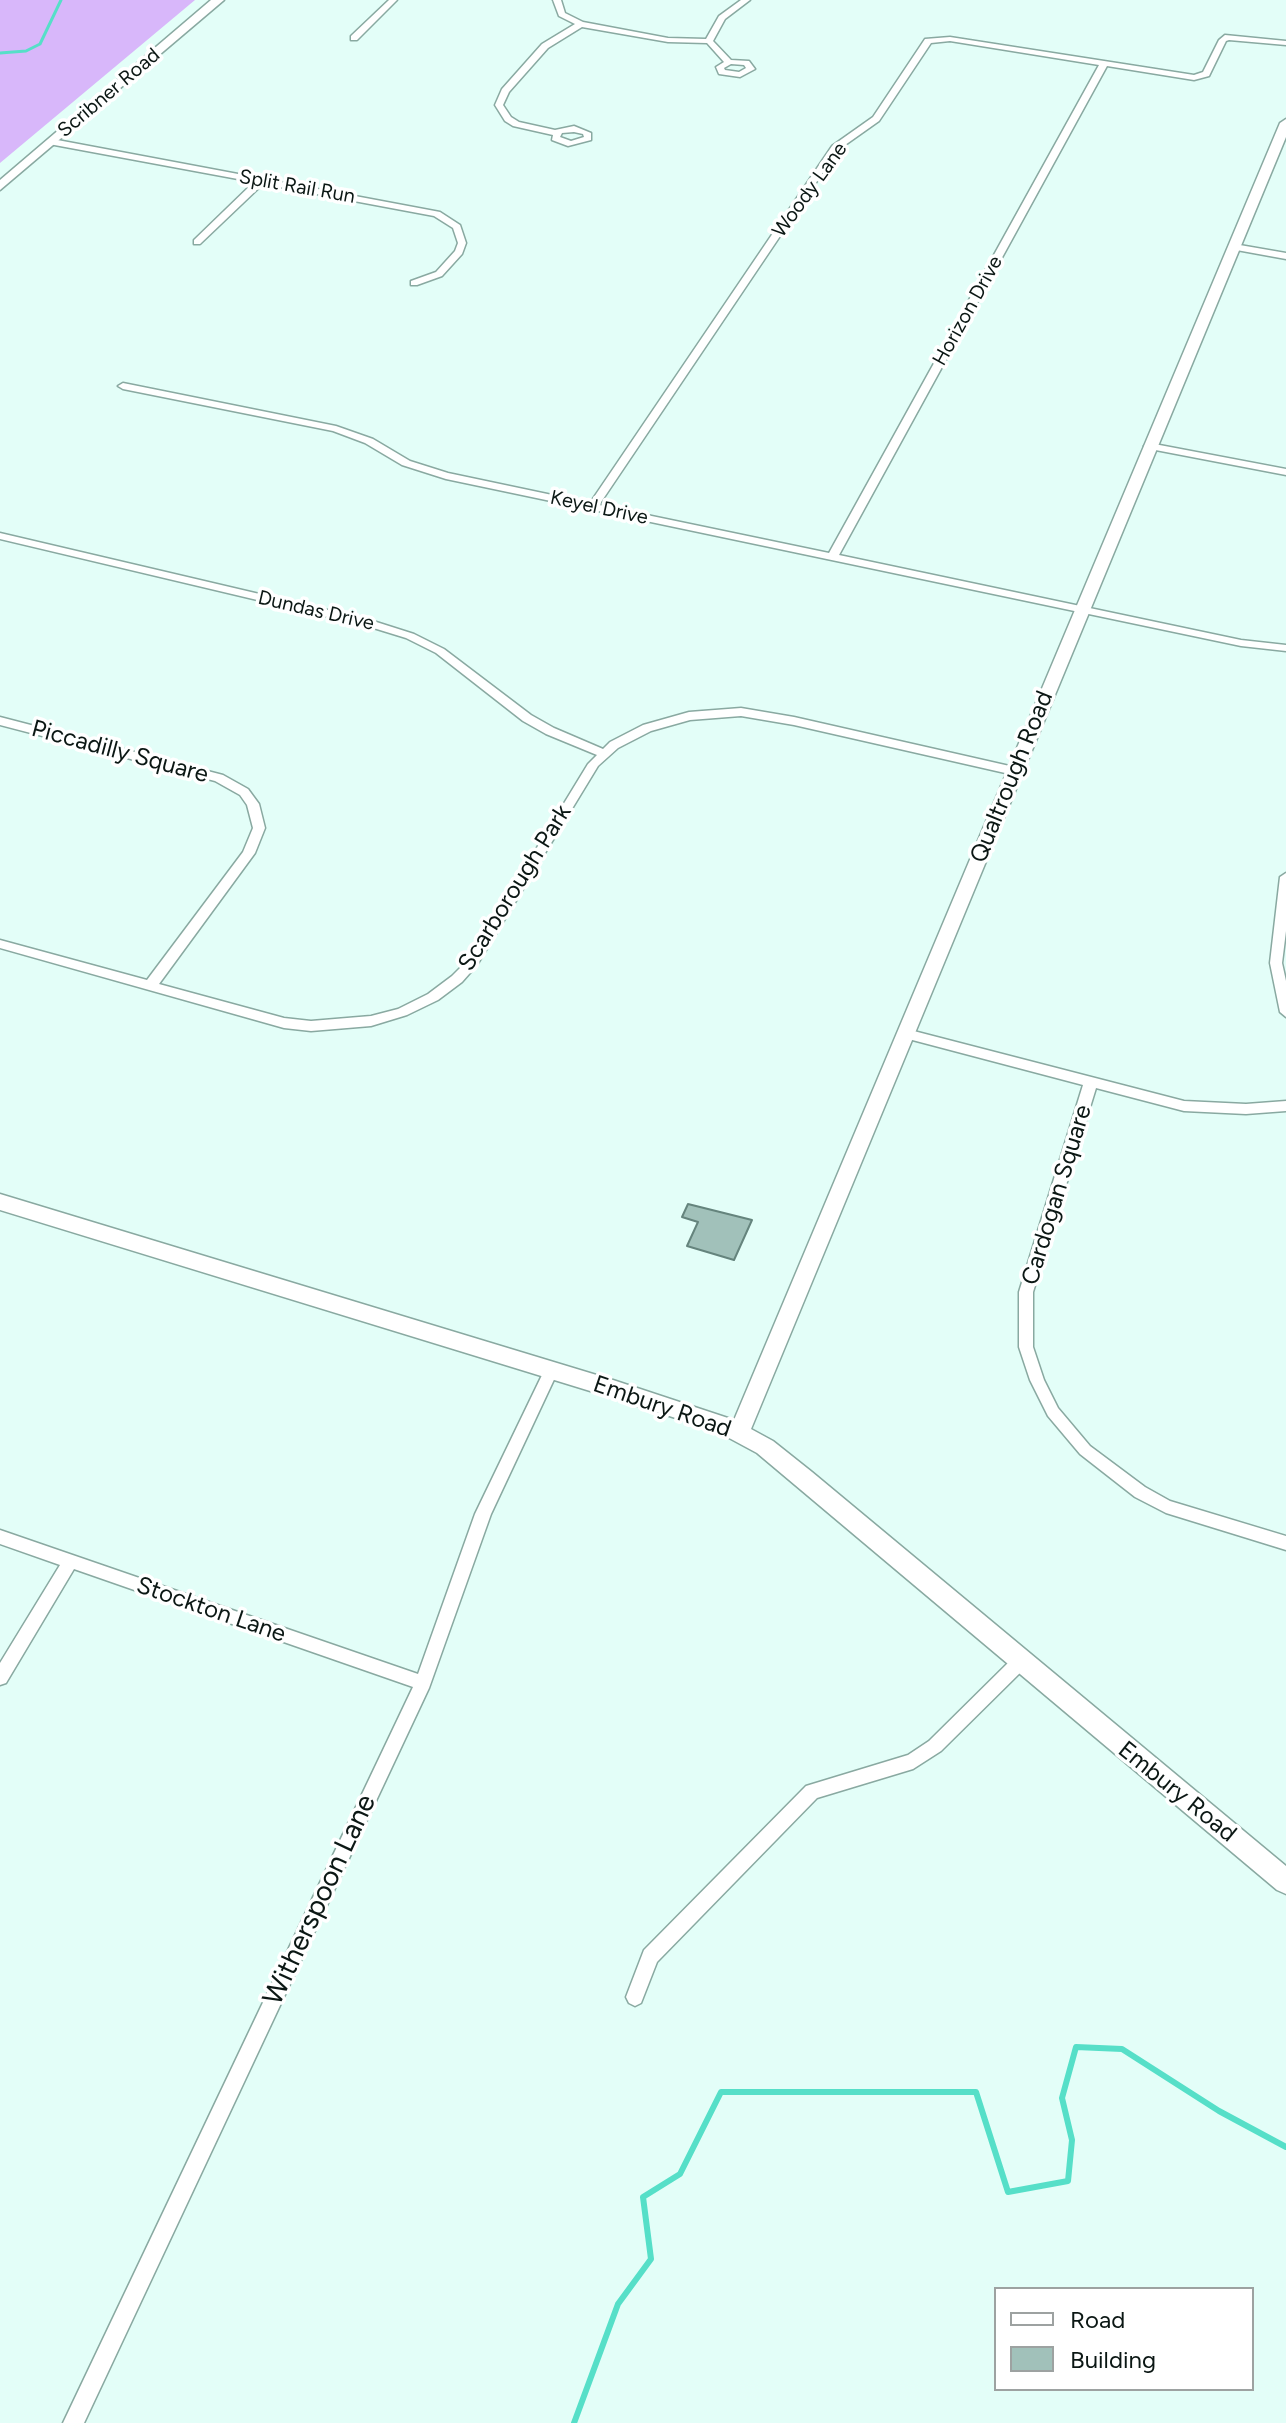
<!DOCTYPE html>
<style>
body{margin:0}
#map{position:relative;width:1286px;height:2423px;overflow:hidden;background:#e3fef8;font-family:Figtree,sans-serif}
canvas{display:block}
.legend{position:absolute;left:994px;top:2287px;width:260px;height:104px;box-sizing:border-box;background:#fff;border:2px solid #9da2a1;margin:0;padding:10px 14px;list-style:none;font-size:24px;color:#0b1714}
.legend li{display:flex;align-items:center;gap:16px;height:40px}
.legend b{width:40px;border:2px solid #9da2a1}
</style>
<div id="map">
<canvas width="1286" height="2423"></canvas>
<ul class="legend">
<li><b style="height:10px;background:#fff"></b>Road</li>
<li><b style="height:22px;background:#a1c1ba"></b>Building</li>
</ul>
</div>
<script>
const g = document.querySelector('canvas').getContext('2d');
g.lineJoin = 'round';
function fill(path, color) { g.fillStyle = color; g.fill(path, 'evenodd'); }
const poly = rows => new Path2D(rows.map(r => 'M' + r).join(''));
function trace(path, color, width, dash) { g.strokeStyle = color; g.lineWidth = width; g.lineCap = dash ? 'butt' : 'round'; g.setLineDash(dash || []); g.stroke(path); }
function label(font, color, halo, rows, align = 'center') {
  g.font = font + ' Figtree,sans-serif'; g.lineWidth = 7; g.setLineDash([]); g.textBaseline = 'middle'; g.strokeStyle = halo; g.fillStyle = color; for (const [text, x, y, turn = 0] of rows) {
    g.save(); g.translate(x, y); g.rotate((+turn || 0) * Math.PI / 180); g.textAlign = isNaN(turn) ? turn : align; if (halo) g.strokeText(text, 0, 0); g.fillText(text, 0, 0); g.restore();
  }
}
const forest = poly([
 [0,0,195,0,0,163]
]);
const streamFar1 = poly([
 [0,53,26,51,40,44,61,0]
]);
const stream = poly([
 [574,2423,618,2304,651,2259,643,2197,680,2174,721,2092,976,2092,1008,2192,1068,2181,1072,2140,1062,2098,1076,2047,1122,2049,1219,2111,1286,2147]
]);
const building = poly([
 [688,1204,752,1220,734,1260,687,1246,698,1222,682,1217,688,1204]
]);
const street = poly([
 [389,0,397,0,357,40,351,40,351,36,389,0],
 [553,0,561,0,565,13,583,22,668,38,706,39,719,16,741,0,750,0,725,19,713,41,731,60,749,61,755,69,740,77,719,74,716,67,724,62,707,43,668,42,582,27,548,48,509,92,503,105,511,117,519,122,555,130,574,126,591,133,591,140,568,146,552,140,553,135,513,126,505,121,495,105,502,89,542,44,575,24,559,16,553,0],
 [731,64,744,65,746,68,739,72,725,70,724,68,731,64],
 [574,132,583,134,584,137,571,141,560,137,562,133,574,132],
 [1225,35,1286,41,1286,45,1229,40,1226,41,1209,76,1194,80,1107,66,839,555,1241,640,1286,645,1286,651,1241,646,446,479,402,465,365,443,333,431,123,389,118,386,123,383,336,426,373,439,410,461,448,473,590,503,832,146,873,117,925,39,950,37,1194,75,1203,72,1219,40,1225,35],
 [950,41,1099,65,829,553,599,505,838,150,879,121,931,43,950,41],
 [52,139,440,212,460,225,466,243,462,254,442,276,417,285,411,285,411,281,436,272,455,251,458,243,453,228,434,216,263,184,200,244,194,244,194,240,254,182,49,144,48,142,52,139],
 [1234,244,1286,253,1286,259,1231,249,1231,245,1234,244],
 [1149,443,1286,469,1286,475,1145,448,1144,446,1149,443],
 [0,533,370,620,414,634,444,649,531,715,554,728,603,749,610,742,643,725,689,712,741,708,794,717,1014,767,1020,771,1014,775,794,725,741,716,690,720,651,731,618,748,598,766,477,965,462,982,438,1000,407,1015,371,1026,311,1031,284,1028,0,948,0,940,147,980,243,852,253,828,247,805,240,795,215,781,0,725,0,717,223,775,248,789,259,804,265,828,255,853,159,984,284,1018,311,1021,371,1016,398,1009,428,994,452,976,469,959,588,764,597,755,546,734,523,721,436,653,406,638,367,626,0,539,0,533],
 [1286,873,1286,931,1282,963,1286,981,1286,1017,1280,1012,1270,963,1280,877,1286,873],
 [906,1029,1184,1101,1246,1104,1286,1101,1286,1111,1246,1114,1184,1111,1096,1088,1033,1292,1033,1347,1044,1380,1058,1408,1090,1446,1145,1487,1170,1501,1286,1536,1286,1550,1166,1513,1135,1497,1080,1454,1048,1416,1030,1380,1019,1347,1019,1292,1083,1085,901,1037,899,1034,906,1029],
 [551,1365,556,1367,558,1371,491,1514,429,1688,84,2423,63,2423,413,1687,74,1569,6,1683,0,1685,0,1663,60,1565,0,1544,0,1530,418,1674,475,1514,544,1371,546,1367,551,1365],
 [1020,1655,1026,1657,1028,1662,1026,1667,941,1751,913,1769,817,1798,657,1962,641,2003,635,2006,629,2003,626,1997,644,1950,806,1786,908,1755,929,1741,1014,1657,1020,1655]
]);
const secondary = poly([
 [211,0,224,0,0,190,0,180,211,0],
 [1286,119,1286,137,751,1429,773,1441,812,1472,1286,1866,1286,1894,1277,1890,757,1453,731,1439,710,1429,613,1398,0,1210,0,1194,613,1380,734,1420,1280,123,1286,119]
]);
const farStreetnames = [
 ["Scribner Road",109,93,-40],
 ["Split Rail Run",297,187,10],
 ["Woody Lane",810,190,-54],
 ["Horizon Drive",968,311,-61],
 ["Keyel Drive",599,508,12],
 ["Dundas Drive",316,611,13]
];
const streetNames = [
 ["Piccadilly Square",120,752,15],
 ["Qualtrough Road",1012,777,-68],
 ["Scarborough Park",515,888,-58],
 ["Cardogan Square",1057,1195,-73],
 ["Embury Road",662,1407,19],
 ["Stockton Lane",211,1610,19],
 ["Embury Road",1177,1792,39]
];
const nearStreetnames = [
 ["Witherspoon Lane",320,1900,-65]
];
fill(forest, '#d8b7fa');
trace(streamFar1, '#56dfc8', 3);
trace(stream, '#56dfc8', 6);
fill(building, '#a1c1ba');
trace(building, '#65847d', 2);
trace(street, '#89a9a1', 3);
trace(secondary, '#89a9a1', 3);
fill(street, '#fff');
fill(secondary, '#fff');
label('20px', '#0b1714', '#fff', farStreetnames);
label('24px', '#0b1714', '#fff', streetNames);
label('28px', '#0b1714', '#fff', nearStreetnames);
</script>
